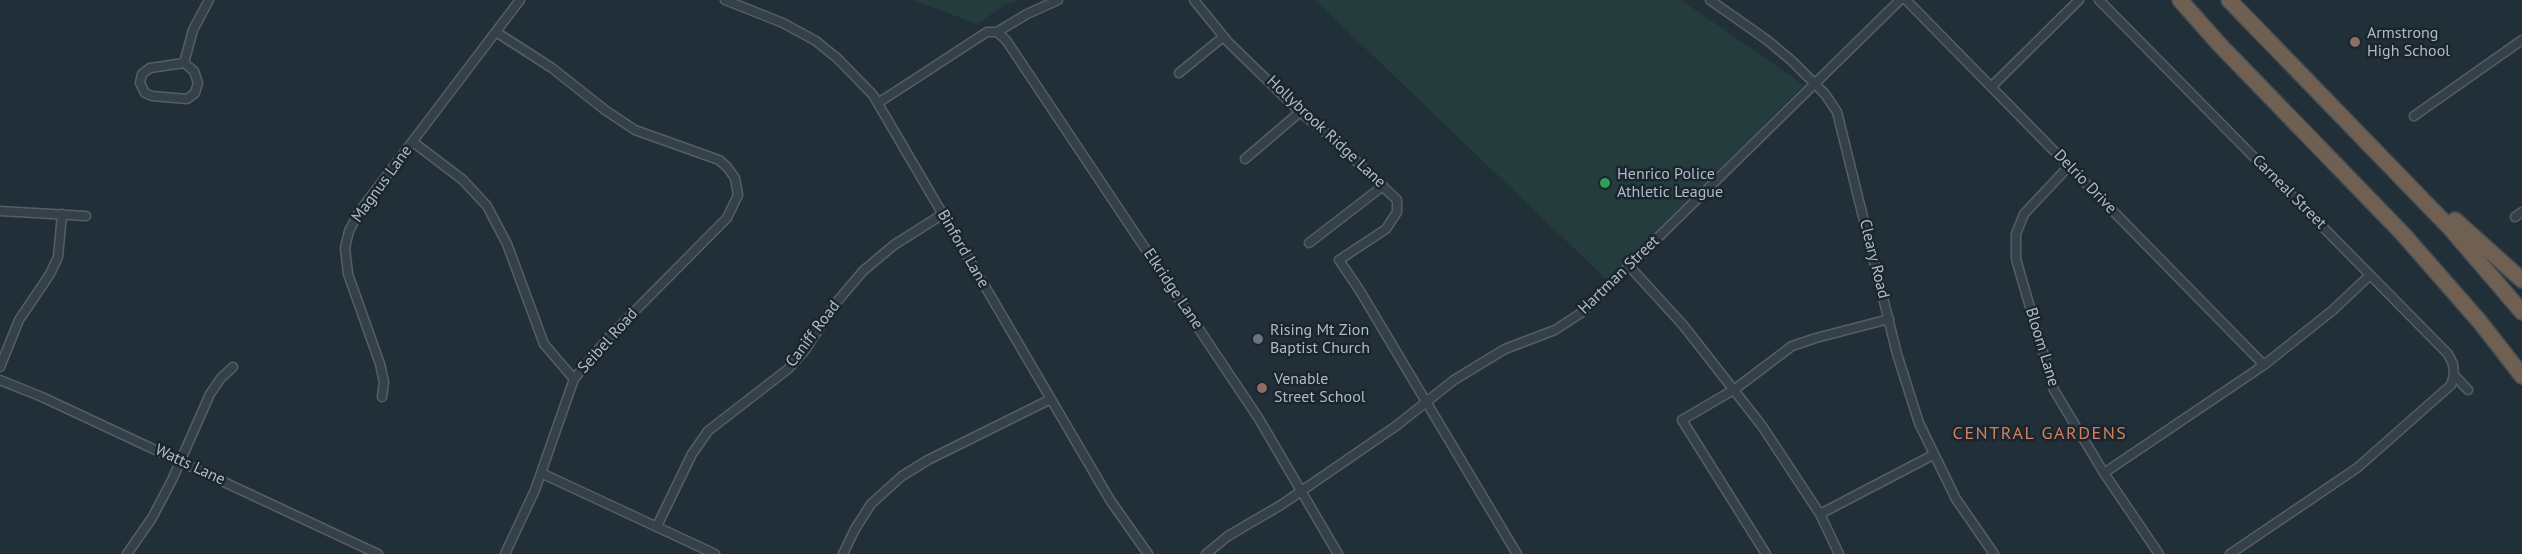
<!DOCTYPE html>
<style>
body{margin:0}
canvas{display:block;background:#212f39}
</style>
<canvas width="2522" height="554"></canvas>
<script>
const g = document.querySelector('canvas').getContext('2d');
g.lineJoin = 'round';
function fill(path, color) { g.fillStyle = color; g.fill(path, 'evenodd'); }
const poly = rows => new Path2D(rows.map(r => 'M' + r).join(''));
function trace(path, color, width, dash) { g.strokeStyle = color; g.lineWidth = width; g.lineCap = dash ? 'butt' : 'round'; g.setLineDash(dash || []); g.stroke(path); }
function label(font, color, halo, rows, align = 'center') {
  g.font = font + ' "PT Sans",sans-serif'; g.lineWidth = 5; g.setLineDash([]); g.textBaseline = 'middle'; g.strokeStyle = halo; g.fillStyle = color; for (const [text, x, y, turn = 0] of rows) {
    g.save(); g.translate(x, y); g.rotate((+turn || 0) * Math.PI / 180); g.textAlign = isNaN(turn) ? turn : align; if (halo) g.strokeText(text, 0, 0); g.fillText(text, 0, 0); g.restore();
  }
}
const green = poly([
 [913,0,1021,0,1006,4,977,24],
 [1315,0,1681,0,1804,85,1607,280]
]);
const street = poly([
 [725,0,783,23,816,41,838,59,873,95,1110,500,1148,554],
 [1194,0,1228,42,1300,112,1332,138,1397,200,1397,212,1386,229,1339,260,1360,291,1517,554],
 [1710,0,1767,40,1792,61,1825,94,1837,112,1897,354,1919,423,1956,499,1994,554],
 [1906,0,2264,365],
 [2099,0,2448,354,2453,364,2454,375,2468,390],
 [496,32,552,68,605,110,635,130,719,160,727,167,735,178,738,195,727,218,609,337,574,379,535,490,505,554],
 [997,32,1006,40,1259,419,1338,554],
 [184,63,194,71,198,83,195,93,187,99,152,96,145,93,140,83,142,74,150,68,184,63],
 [184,63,193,30,209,0],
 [1179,73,1223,37],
 [1991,87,2079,0],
 [878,103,987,32,997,32,1027,14,1058,0],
 [2414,116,2522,40],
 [413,142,463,180,487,206,507,244,544,344,574,379],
 [1245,159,1300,112],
 [2069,166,2024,214,2016,234,2016,259,2054,390,2104,473,2159,554],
 [0,211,86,216],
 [2515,217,2522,212],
 [1309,243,1383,186],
 [1630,267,1683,325,1762,426,1820,514,1839,554],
 [0,367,19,320,50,274,58,257,62,214],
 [0,380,42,397,378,554],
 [382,397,384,382,380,364,348,274,345,248,349,231,359,212,520,0],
 [541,473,715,554],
 [2104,473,2264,365,2333,310,2370,275],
 [1820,514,1933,455],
 [657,526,692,454,708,431,788,369,805,350,835,304,863,271,894,245,943,214],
 [127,554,152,518,172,480,210,394,221,378,233,367],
 [843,554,855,529,871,504,902,476,928,460,1051,399],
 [1206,554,1228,536,1281,505,1396,426,1454,380,1505,349,1555,330,1581,313,1900,0],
 [1766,554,1682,420,1735,389,1792,346,1816,338,1889,319],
 [2230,554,2357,468,2451,385,2454,375]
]);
const highway = poly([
 [2180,0,2219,44,2403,234,2480,322,2522,376],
 [2229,0,2450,228,2522,312],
 [2455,220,2522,280]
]);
const markers = [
 [2355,42,6,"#8d6e63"],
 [1605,183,6,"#2e9e5b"],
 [1258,339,6,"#6b7280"],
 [1262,388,6,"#8d6e63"]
];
const poiNames = [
 ["Armstrong",2367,33],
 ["High School",2367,51],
 ["Henrico Police",1617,174],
 ["Athletic League",1617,192],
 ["Rising Mt Zion",1270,330],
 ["Baptist Church",1270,348],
 ["Venable",1274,379],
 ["Street School",1274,397]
];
const streetNames = [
 ["Hollybrook Ridge Lane",1326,132,43],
 ["Delrio Drive",2085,182,46],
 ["Magnus Lane",382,184,-54],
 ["Carneal Street",2289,192,45],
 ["Binford Lane",963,249,60],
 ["Cleary Road",1874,259,76],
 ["Hartman Street",1619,275,-44],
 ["Elkridge Lane",1173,289,56],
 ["Caniff Road",813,334,-53],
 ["Seibel Road",608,341,-48],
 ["Bloom Lane",2042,347,73],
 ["Watts Lane",190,465,25]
];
const neighbourhoodNames = [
 ["CENTRAL GARDENS",2040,434]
];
fill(green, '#243c3b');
trace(street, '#535e67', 11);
trace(highway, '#404b54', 18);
trace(street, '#35404a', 8);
trace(highway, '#706052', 15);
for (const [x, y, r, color] of markers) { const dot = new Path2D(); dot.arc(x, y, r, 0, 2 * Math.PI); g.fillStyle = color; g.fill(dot); trace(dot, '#1a252e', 2); }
label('16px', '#b0bbc6', '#1a252e', poiNames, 'left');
label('16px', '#b0bbc6', '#1a252e', streetNames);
g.letterSpacing = '1.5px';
label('18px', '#d3815d', '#1a252e', neighbourhoodNames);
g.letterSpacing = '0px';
</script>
